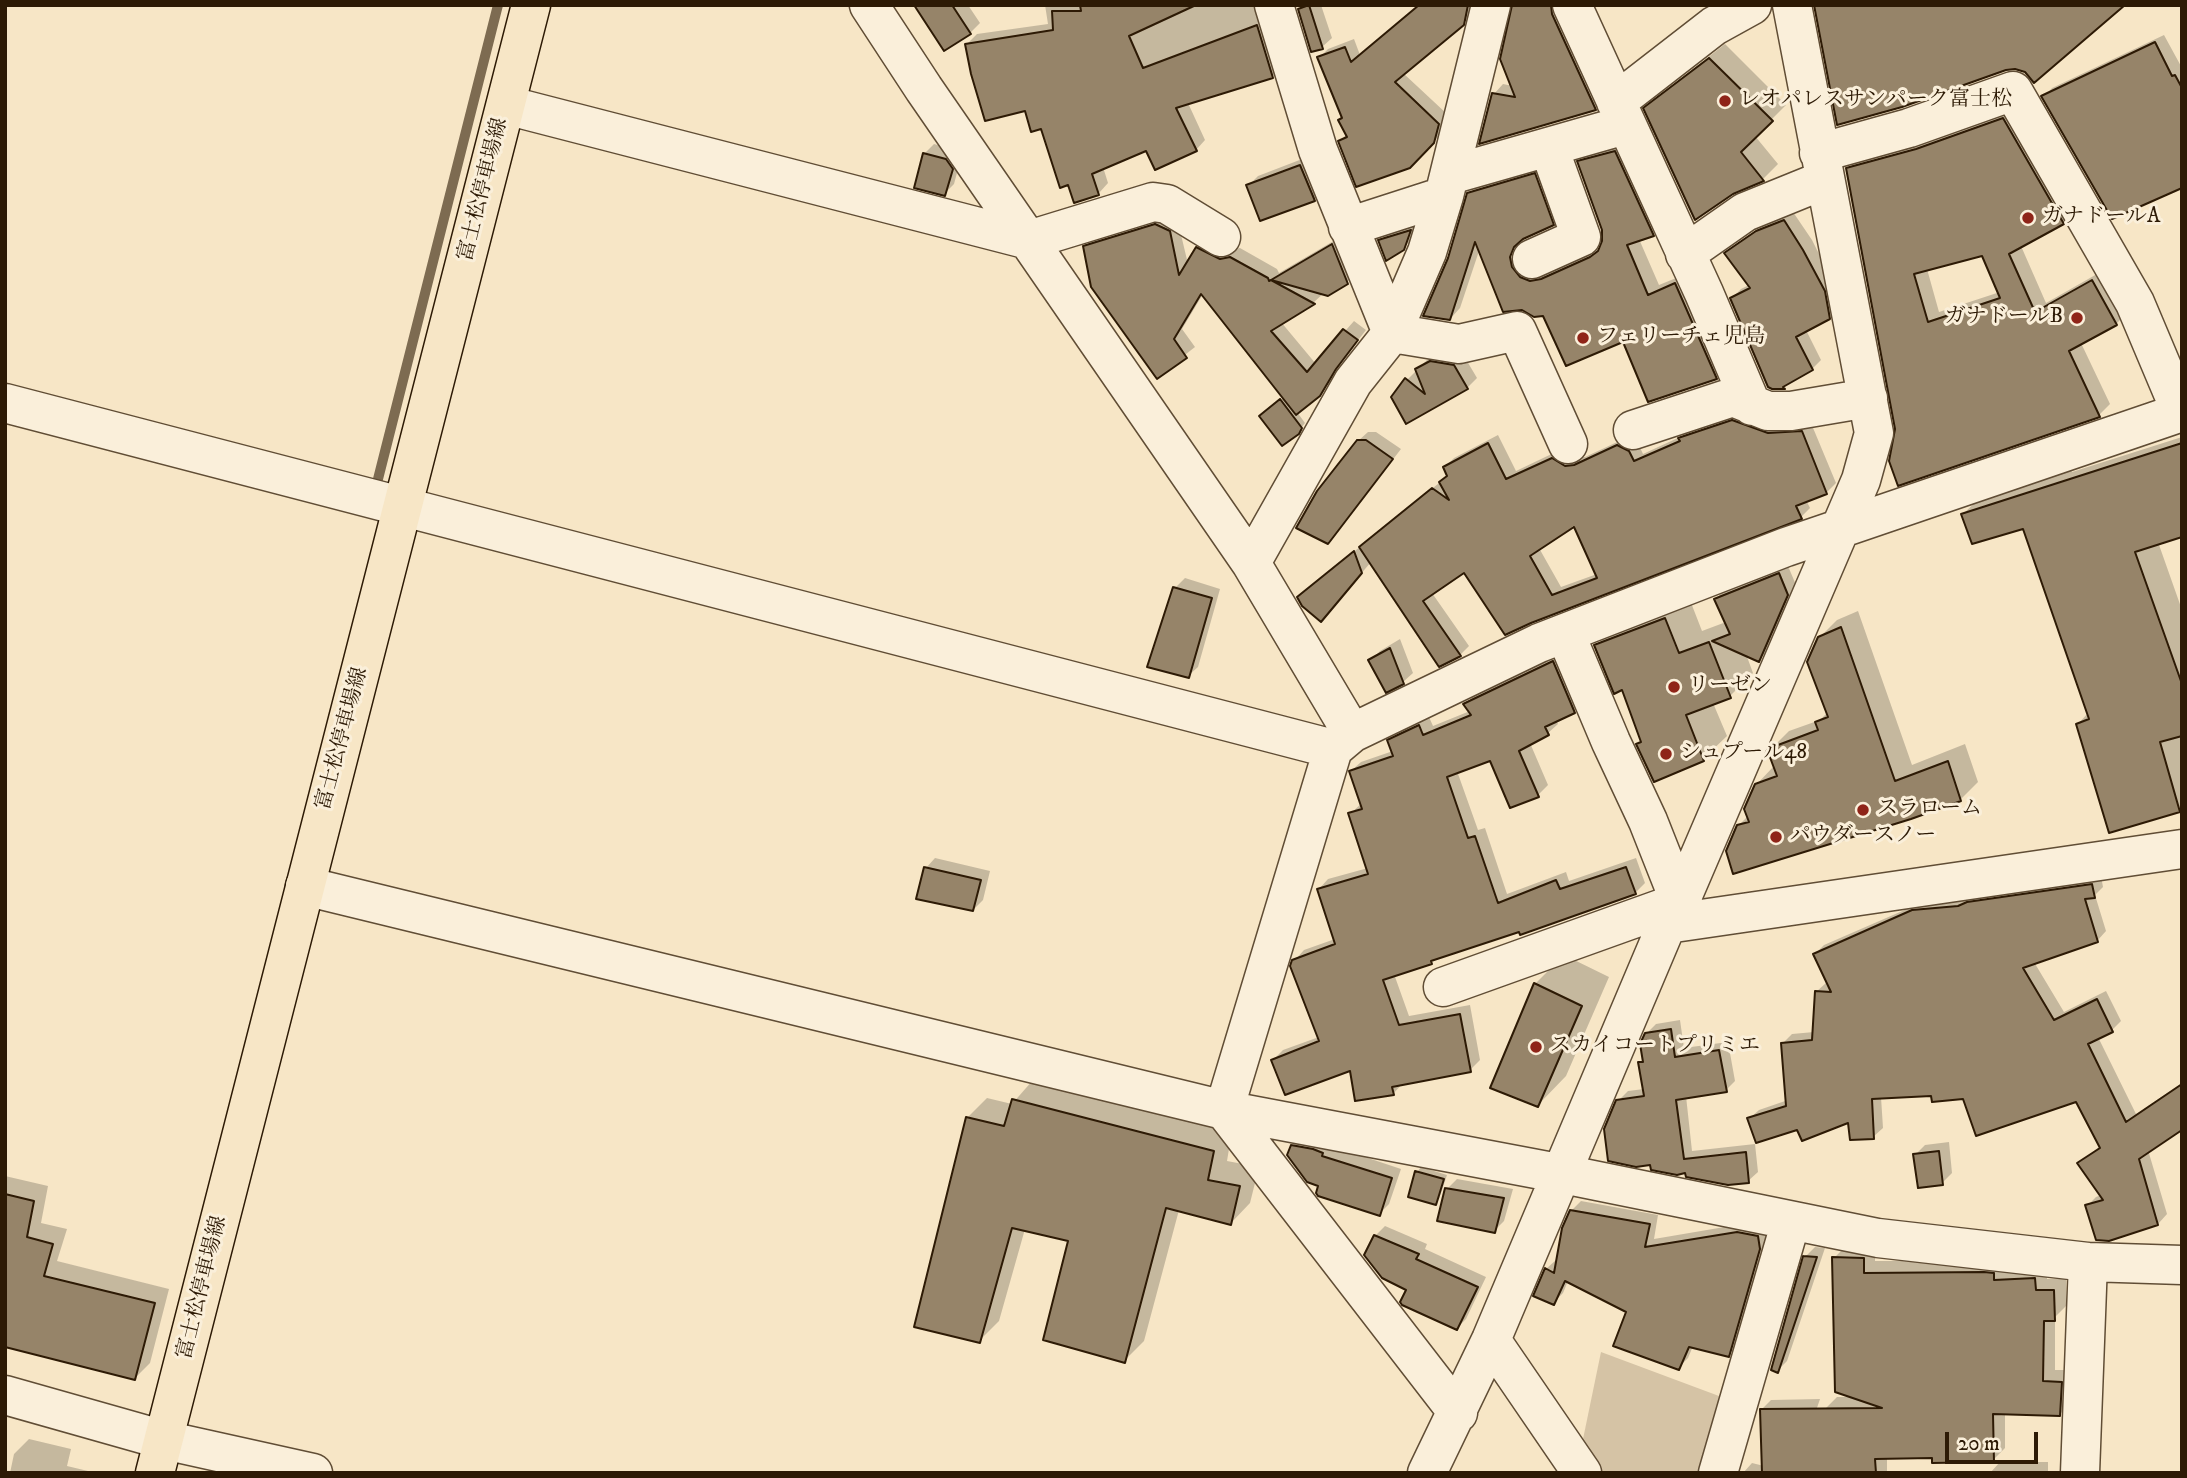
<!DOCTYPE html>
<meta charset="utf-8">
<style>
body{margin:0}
#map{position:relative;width:2187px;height:1478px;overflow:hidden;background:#f7e6c6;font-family:"IM FELL DW Pica",serif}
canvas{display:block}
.frame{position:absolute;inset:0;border:7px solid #2d1a05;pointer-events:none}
.scale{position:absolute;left:1945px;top:1432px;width:93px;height:32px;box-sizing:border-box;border:4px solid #2d1a05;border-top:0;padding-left:9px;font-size:21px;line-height:24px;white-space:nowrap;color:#2d1a05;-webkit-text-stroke:5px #faefda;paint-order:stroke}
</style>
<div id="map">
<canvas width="2187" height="1478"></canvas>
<div class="frame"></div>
<div class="scale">20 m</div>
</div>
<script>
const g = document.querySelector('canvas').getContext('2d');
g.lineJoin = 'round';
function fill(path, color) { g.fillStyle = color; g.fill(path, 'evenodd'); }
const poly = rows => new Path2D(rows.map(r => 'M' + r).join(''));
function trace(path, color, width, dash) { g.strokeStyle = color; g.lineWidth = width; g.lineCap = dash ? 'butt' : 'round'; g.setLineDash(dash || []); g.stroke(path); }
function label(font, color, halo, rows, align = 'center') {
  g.font = font + ' "IM FELL DW Pica","Noto Serif JP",serif'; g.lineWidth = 6; g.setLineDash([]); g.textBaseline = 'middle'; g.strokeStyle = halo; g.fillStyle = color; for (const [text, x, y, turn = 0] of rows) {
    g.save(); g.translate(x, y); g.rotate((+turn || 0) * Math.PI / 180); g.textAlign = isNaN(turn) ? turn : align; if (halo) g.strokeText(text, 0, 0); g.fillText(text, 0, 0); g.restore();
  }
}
const green = poly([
 [1601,1352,1727,1399,1704,1473,1603,1473,1582,1444]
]);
const shadow = poly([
 [916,5,968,5,980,23,970,33],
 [1045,5,1264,5,1282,67,1272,77,1188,103,1205,140,1196,150,1147,149,1103,167,1108,183,1099,193,1075,201,1069,183,1042,127,967,44,977,34,1048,24],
 [1299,5,1321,5,1332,38,1322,47,1312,50],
 [1420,5,1474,5,1472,14,1462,24,1403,73,1447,114,1443,132,1409,166,1340,141,1347,134,1344,116,1319,58,1328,49,1354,39,1360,55],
 [1513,5,1562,5,1605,99,1595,109,1482,141,1494,94,1503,84,1513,86],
 [2164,35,2182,68,2182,186,2044,97,2052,88],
 [1725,44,1786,105,1755,136,1778,164,1763,179,1732,192,1646,109,1661,94],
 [2015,108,2075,212,2063,223,2021,246,2046,303,2104,270,2127,313,2116,324,2081,343,2110,404,2099,415,1897,429,1847,169,1859,158],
 [1983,254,2000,292,1939,312,1927,269],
 [1625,141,1663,224,1653,234,1639,239,1659,285,1686,274,1726,367,1716,378,1624,339,1545,314,1480,248,1460,308,1450,319,1450,259,1469,194,1480,183,1545,164,1563,213,1553,224,1523,237,1520,246,1553,269,1601,247,1603,229,1579,162,1590,151],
 [934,144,955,150,961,158,954,184,944,194,924,154],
 [1310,156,1324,190,1314,200,1248,186,1258,176],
 [1793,212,1812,240,1833,282,1838,308,1829,318,1806,330,1821,360,1812,369,1790,381,1784,387,1769,386,1732,298,1741,289,1749,285,1727,253,1766,223],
 [1165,216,1178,222,1188,264,1197,248,1206,239,1230,250,1240,248,1277,269,1279,273,1342,236,1357,272,1347,282,1328,294,1324,293,1314,302,1281,322,1316,364,1354,321,1366,330,1345,357,1329,384,1297,412,1305,423,1297,433,1266,412,1284,397,1203,294,1182,329,1195,347,1158,376,1085,247,1094,237],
 [1419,222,1413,238,1403,248,1380,241,1390,231],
 [1441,352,1464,356,1477,378,1467,388,1407,422,1407,380,1427,360],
 [1742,412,1811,423,1836,483,1827,492,1806,500,1810,508,1801,517,1530,621,1465,571,1432,593,1469,646,1460,655,1371,562,1330,610,1309,588,1449,475,1445,467,1454,458,1498,435,1516,471,1562,449,1575,457,1585,457,1628,437,1638,443,1643,454,1682,436,1689,430],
 [1574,524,1597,574,1561,587,1539,548],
 [1368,432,1376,432,1401,449,1336,533,1358,441],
 [2182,437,2182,535,2158,542,2182,610,2182,808,2179,810,2078,724,2088,713,2024,526,1963,514,1983,495,2070,467,2072,472],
 [1788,566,1796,585,1768,651,1759,660,1746,654,1753,673,1730,696,1713,703,1727,736,1703,759,1655,780,1638,745,1642,740,1623,687,1596,646,1619,622,1688,595,1702,631,1726,622,1716,599,1724,590],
 [1185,578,1220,589,1198,667,1188,676,1175,588],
 [1858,611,1912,765,1965,744,1978,782,1961,799,1734,872,1738,826,1748,816,1756,785,1774,766,1771,749,1789,731,1820,720,1828,712,1819,638,1837,620],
 [1400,639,1413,673,1403,682,1370,661,1380,651],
 [1563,653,1584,701,1574,711,1556,720,1558,724,1548,733,1530,743,1548,785,1538,795,1491,758,1457,771,1478,830,1485,828,1507,894,1566,872,1569,881,1636,858,1645,883,1635,893,1435,958,1431,962,1394,974,1409,1016,1470,1005,1480,1060,1470,1070,1403,1083,1393,1094,1351,1068,1273,1060,1283,1050,1319,1037,1294,961,1304,950,1335,939,1319,889,1328,879,1368,868,1350,814,1362,803,1351,771,1361,762,1393,751,1389,741,1399,731,1429,717,1433,726,1470,711,1466,704,1475,694],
 [935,858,990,871,983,900,973,910,926,868],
 [2101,876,2103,887,2095,895,2106,931,2097,941,2034,962,2064,1012,2106,991,2121,1021,2112,1030,2098,1037,2136,1114,2182,1083,2182,1128,2148,1150,2167,1214,2158,1224,2087,1206,2096,1197,2101,1195,2079,1163,2100,1146,2077,1099,1933,1094,1881,1097,1883,1128,1873,1137,1849,1120,1798,1128,1749,1119,1759,1110,1788,1100,1783,1043,1792,1034,1814,1032,1816,992,1826,983,1829,983,1815,954,1824,945,1923,902],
 [1564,955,1609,977,1566,1076,1538,1105,1535,984],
 [1680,1020,1684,1048,1728,1042,1735,1081,1726,1090,1686,1096,1692,1151,1755,1144,1758,1172,1748,1181,1687,1175,1618,1101,1628,1091,1644,1089,1640,1063,1644,1059,1646,1034,1656,1024],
 [1033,1080,1232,1131,1227,1161,1259,1167,1250,1203,1231,1223,1179,1210,1144,1341,1124,1361,1070,1239,1025,1229,999,1321,979,1341,967,1118,987,1098,1012,1104],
 [1302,1136,1401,1169,1389,1204,1379,1214,1320,1185,1292,1146],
 [1949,1142,1952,1173,1942,1183,1915,1155,1925,1145],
 [1421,1167,1447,1175,1439,1199,1435,1203,1417,1172],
 [5,1176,48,1186,41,1223,67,1229,57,1261,169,1289,150,1363,135,1378,5,1345],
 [1457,1179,1513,1189,1504,1221,1494,1231,1447,1189],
 [1581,1201,1658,1215,1654,1239,1748,1223,1767,1227,1769,1239,1738,1346,1728,1355,1693,1346,1688,1358,1678,1368,1628,1311,1568,1281,1563,1293,1553,1303,1546,1269,1556,1260,1558,1261,1571,1211],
 [1385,1226,1427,1244,1425,1249,1486,1277,1466,1319,1457,1328,1408,1289,1375,1236],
 [1846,1246,1875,1246,1875,1261,1997,1261,2047,1266,2047,1279,2066,1278,2066,1306,2055,1317,2055,1370,2073,1370,2072,1402,2060,1414,2005,1413,2005,1448,1993,1460,1933,1457,1887,1457,1887,1473,1827,1473,1825,1409,1837,1397,1852,1397,1834,1258],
 [1815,1247,1825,1248,1787,1361,1777,1371,1805,1257],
 [1820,1399,1795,1473,1743,1473,1752,1463,1764,1466,1762,1409,1771,1400],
 [29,1439,71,1449,67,1466,88,1471,87,1473,10,1473,14,1454],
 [2000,1462,2048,1462,2048,1473,1990,1473]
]);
const stream = poly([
 [377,483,498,5]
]);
const building = poly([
 [914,5,952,5,971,34,944,51,914,5],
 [1080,5,1196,5,1129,36,1143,68,1257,25,1273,78,1176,108,1197,151,1155,170,1146,151,1092,174,1099,195,1074,203,1068,185,1060,188,1041,129,1031,132,1025,111,985,121,971,74,965,44,1053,30,1052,11,1081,11,1080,5],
 [1309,5,1323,49,1311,52,1298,9,1309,5],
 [1419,5,1468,5,1464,25,1395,82,1439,124,1434,143,1410,168,1356,187,1338,141,1347,137,1338,120,1342,118,1317,57,1345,47,1351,62,1419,5],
 [1512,5,1551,5,1552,14,1596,110,1479,144,1492,93,1515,97,1500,59,1512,5],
 [1814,5,2125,5,2034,83,2025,72,2015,69,2006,70,1902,107,1837,125,1814,5],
 [2155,42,2172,76,2175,75,2182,88,2182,188,2112,219,2041,96,2155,42],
 [1709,58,1773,121,1741,152,1764,181,1733,194,1695,220,1643,108,1709,58],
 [2003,118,2064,224,2009,254,2035,312,2092,280,2117,325,2069,351,2100,417,1898,486,1889,461,1895,429,1846,168,1916,149,2003,118],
 [1982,256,2000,298,1928,322,1914,274,1982,256],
 [1615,151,1654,236,1627,245,1648,295,1675,283,1717,379,1648,402,1623,342,1566,366,1543,316,1534,317,1522,310,1503,312,1475,242,1450,320,1423,316,1448,258,1467,193,1535,173,1554,225,1523,239,1514,247,1510,257,1512,267,1520,277,1530,281,1541,279,1590,257,1598,251,1602,241,1602,230,1577,161,1615,151],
 [923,153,946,159,953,169,945,196,914,188,923,153],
 [1300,165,1315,201,1260,221,1246,185,1300,165],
 [1784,220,1803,250,1825,291,1830,319,1796,337,1813,370,1783,387,1785,389,1772,389,1768,387,1730,298,1750,288,1724,253,1756,231,1784,220],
 [1155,224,1170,231,1179,275,1196,247,1220,259,1230,257,1268,278,1269,281,1271,280,1315,304,1271,331,1307,372,1343,329,1358,340,1336,369,1320,396,1296,415,1201,294,1174,339,1187,358,1157,379,1091,287,1083,246,1155,224],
 [1411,230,1404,250,1386,261,1378,240,1411,230],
 [1332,244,1348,284,1328,296,1271,280,1332,244],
 [1430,361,1454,365,1468,389,1406,424,1391,397,1405,378,1425,394,1415,369,1430,361],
 [1280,399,1302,428,1299,434,1282,446,1259,416,1280,399],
 [1732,420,1768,433,1802,431,1827,494,1796,506,1802,519,1531,623,1505,635,1464,573,1423,601,1461,656,1439,667,1359,547,1432,488,1449,500,1439,482,1447,476,1443,467,1488,443,1506,479,1552,458,1565,466,1574,465,1617,445,1629,451,1634,461,1680,441,1678,438,1732,420],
 [1574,527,1597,578,1552,595,1530,556,1574,527],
 [1357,440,1366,440,1393,459,1328,544,1296,528,1317,491,1357,440],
 [2182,443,2182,537,2135,552,2182,684,2182,736,2160,742,2180,812,2109,833,2076,724,2089,719,2023,529,1972,544,1961,514,2182,443],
 [1354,551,1362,573,1321,622,1302,606,1297,597,1354,551],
 [1779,573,1788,595,1759,662,1712,641,1730,634,1714,599,1779,573],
 [1173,587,1212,598,1189,678,1147,667,1173,587],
 [1665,618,1679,653,1709,642,1731,698,1686,715,1704,761,1654,782,1636,744,1641,742,1622,690,1614,694,1594,645,1665,618],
 [1841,627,1895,781,1948,761,1961,801,1911,819,1733,874,1726,851,1737,825,1749,822,1744,809,1755,784,1777,776,1768,752,1770,748,1818,730,1815,722,1828,717,1807,662,1818,637,1841,627],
 [1390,648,1404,684,1386,693,1368,660,1390,648],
 [1553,661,1575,713,1545,727,1549,735,1519,751,1539,797,1510,808,1490,761,1447,777,1468,838,1475,836,1498,903,1556,880,1560,889,1626,867,1636,894,1520,935,1519,932,1431,961,1432,964,1383,980,1399,1025,1460,1014,1471,1072,1392,1087,1394,1095,1355,1101,1350,1071,1285,1095,1271,1060,1319,1041,1290,966,1292,960,1335,944,1317,889,1368,874,1348,813,1362,809,1349,771,1393,756,1387,740,1419,725,1423,735,1471,715,1463,704,1553,661],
 [924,867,981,880,973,911,916,899,924,867],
 [2092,884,2095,898,2085,899,2098,942,2023,968,2054,1020,2097,999,2113,1032,2088,1044,2126,1122,2182,1084,2182,1130,2139,1159,2158,1225,2109,1241,2096,1240,2085,1205,2103,1200,2077,1163,2100,1148,2076,1102,1976,1136,1963,1099,1932,1102,1931,1096,1872,1099,1874,1139,1850,1140,1848,1123,1802,1141,1797,1130,1756,1143,1747,1118,1786,1106,1781,1043,1812,1040,1815,991,1831,992,1813,954,1912,910,1958,906,1967,902,2092,884],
 [1534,983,1582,1006,1538,1107,1490,1088,1534,983],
 [1671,1029,1675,1057,1719,1050,1727,1092,1676,1100,1684,1159,1746,1152,1749,1183,1728,1185,1686,1177,1685,1173,1677,1175,1651,1170,1650,1165,1636,1167,1608,1161,1604,1129,1616,1100,1644,1096,1638,1062,1643,1062,1640,1044,1645,1033,1671,1029],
 [1012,1099,1214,1151,1208,1180,1240,1186,1231,1225,1166,1208,1125,1363,1043,1340,1068,1241,1012,1228,980,1343,914,1327,966,1117,1004,1126,1012,1099],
 [1291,1145,1313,1149,1323,1153,1322,1156,1392,1178,1380,1216,1318,1196,1316,1193,1318,1186,1307,1182,1287,1155,1291,1145],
 [1939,1151,1943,1185,1918,1188,1913,1154,1939,1151],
 [1415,1171,1444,1179,1436,1205,1408,1197,1415,1171],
 [1445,1188,1504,1198,1495,1233,1437,1221,1445,1188],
 [5,1194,34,1201,27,1237,53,1244,44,1276,155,1303,135,1380,5,1347,5,1194],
 [1570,1210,1650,1224,1645,1247,1737,1232,1758,1236,1760,1249,1729,1357,1689,1347,1679,1370,1613,1346,1626,1312,1565,1281,1554,1305,1533,1296,1545,1268,1554,1273,1562,1228,1570,1210],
 [1374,1235,1419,1254,1416,1259,1478,1287,1457,1330,1402,1305,1400,1302,1406,1290,1382,1278,1364,1255,1374,1235],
 [1803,1256,1817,1257,1778,1373,1771,1370,1803,1256],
 [1832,1257,1864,1258,1864,1273,1984,1272,1994,1273,1994,1280,2035,1278,2036,1290,2054,1290,2055,1321,2044,1321,2043,1381,2062,1382,2060,1416,1993,1414,1994,1462,1932,1463,1932,1458,1875,1459,1876,1473,1762,1473,1760,1409,1882,1408,1835,1392,1832,1257]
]);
const minor = poly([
 [869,5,924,89,1251,563,1352,733],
 [1274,5,1318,150,1392,333],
 [1572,5,1704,293,1752,406],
 [1616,102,1714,26,1752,5],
 [506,105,1029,240,1153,202,1167,204,1221,237],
 [1819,153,1909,128,2013,91,2135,303,2181,412],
 [1450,175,1625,125],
 [1348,227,1444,196],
 [1685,254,1745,212,1824,180],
 [1532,259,1581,237,1549,148],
 [1392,333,1459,344,1517,331,1568,444],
 [5,403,1333,749],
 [1633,430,1733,397,1768,411,1791,411,1868,398],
 [1251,563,1353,382,1392,333,1427,252,1444,196,1491,5],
 [305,886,1224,1110,1563,1174,1878,1238,2088,1262,2182,1265],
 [1667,924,2182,849],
 [1443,987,1680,902,1648,821,1611,742,1565,633],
 [1224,1110,1333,749,1352,733,1539,643,1786,547,2182,412],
 [1224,1110,1458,1413],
 [1491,1340,1582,1473],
 [5,1395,164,1440,313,1473],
 [1427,1473,1491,1340,1667,924,1680,902,1861,480,1874,433,1792,5],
 [1718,1473,1791,1221],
 [2080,1473,2088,1262]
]);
const major = poly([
 [155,1473,531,5]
]);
const markers = [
 [1725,101,7,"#8f2418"],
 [2028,218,7,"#8f2418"],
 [2077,318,7,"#8f2418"],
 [1583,338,7,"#8f2418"],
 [1674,687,7,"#8f2418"],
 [1666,754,7,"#8f2418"],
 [1863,810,7,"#8f2418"],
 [1776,837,7,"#8f2418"],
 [1536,1047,7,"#8f2418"]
];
const poiNames = [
 ["レオパレスサンパーク富士松",1739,101],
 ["ガナドールA",2042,218],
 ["ガナドールB",2063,318,"right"],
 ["フェリーチェ児島",1597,338],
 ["リーゼン",1688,687],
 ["シュプール48",1680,754],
 ["スラローム",1877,810],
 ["パウダースノー",1790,837],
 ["スカイコートプリミエ",1550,1047]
];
const streetNames = [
 ["富士松停車場線",484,190,-76],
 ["富士松停車場線",343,739,-75],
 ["富士松停車場線",203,1288,-76]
];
fill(green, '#d5c3a5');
fill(shadow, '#0003');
trace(stream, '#7d6b51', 10);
fill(building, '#968469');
trace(building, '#2d1a05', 2);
trace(minor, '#604d35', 41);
trace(major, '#2d1a05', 41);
trace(minor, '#faefda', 38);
trace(major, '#f7e6c6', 38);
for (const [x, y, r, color] of markers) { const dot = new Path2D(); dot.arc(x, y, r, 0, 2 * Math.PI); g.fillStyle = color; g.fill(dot); trace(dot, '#faefda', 2.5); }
label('21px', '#2d1a05', '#faefda', poiNames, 'left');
label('21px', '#2d1a05', '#faefda', streetNames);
</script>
